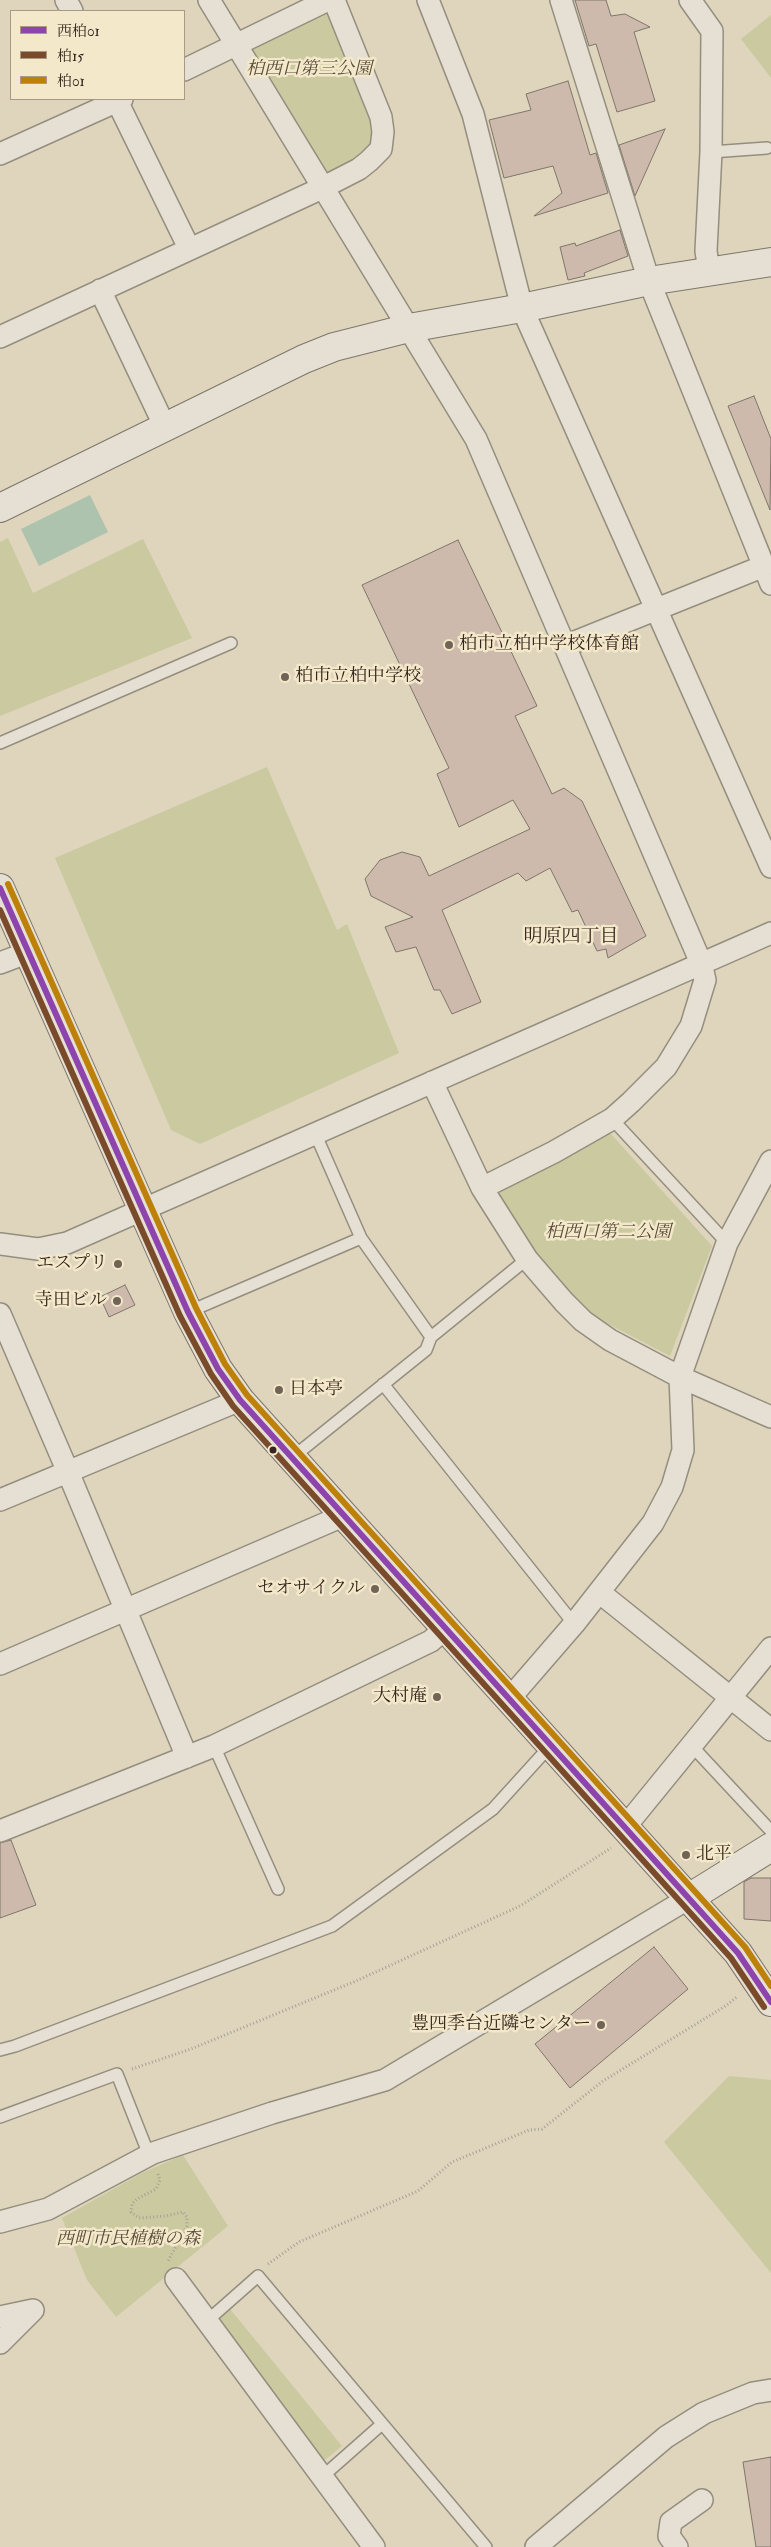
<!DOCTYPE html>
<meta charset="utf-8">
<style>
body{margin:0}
#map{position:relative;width:771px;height:2547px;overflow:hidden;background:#ded5bc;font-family:"IM FELL Double Pica","Noto Serif JP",serif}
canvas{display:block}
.legend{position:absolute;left:10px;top:10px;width:175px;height:90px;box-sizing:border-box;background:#f3e8ca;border:1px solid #a89a86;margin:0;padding:6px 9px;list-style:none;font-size:15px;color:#37261f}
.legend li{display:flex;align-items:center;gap:10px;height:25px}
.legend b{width:25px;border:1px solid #a89a86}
</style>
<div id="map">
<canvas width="771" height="2547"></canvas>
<ul class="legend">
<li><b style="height:6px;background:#8e44ad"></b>西柏01</li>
<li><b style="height:6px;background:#7a4b2a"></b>柏15</li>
<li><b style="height:6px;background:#bd8009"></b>柏01</li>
</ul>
</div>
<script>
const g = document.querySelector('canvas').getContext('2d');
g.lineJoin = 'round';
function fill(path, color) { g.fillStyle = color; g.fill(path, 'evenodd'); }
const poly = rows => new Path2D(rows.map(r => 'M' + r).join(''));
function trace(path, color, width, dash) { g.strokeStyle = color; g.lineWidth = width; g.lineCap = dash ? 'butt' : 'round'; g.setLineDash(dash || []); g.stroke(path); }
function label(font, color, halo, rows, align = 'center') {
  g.font = font + ' "IM FELL Double Pica","Noto Serif JP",serif'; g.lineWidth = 5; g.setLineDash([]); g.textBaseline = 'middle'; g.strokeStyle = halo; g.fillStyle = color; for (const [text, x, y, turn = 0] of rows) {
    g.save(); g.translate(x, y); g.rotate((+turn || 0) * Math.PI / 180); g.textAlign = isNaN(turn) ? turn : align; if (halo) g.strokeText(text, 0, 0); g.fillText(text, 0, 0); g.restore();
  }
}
const green = poly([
 [325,13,334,17,375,120,373,148,333,176,322,172,250,56,253,47],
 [771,15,771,78,741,39],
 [8,538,33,593,143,539,192,638,0,716,0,542],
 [267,767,337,930,347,924,399,1053,200,1144,171,1130,55,858],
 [610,1133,712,1246,670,1356,591,1315,536,1254,495,1193,562,1161],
 [729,2076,771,2080,771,2273,664,2142],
 [183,2155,228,2226,116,2317,87,2280,62,2218,142,2173],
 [230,2309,342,2446,320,2464,214,2322]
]);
const water = poly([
 [90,495,108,532,39,566,21,529]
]);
const building = poly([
 [575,0,606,0,611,16,625,14,650,27,634,32,655,101,617,112,596,44,589,46,575,0],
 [568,81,590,155,596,153,608,193,534,216,562,193,553,166,504,178,489,120,531,110,526,94,568,81],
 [665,129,635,196,619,145,665,129],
 [620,230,628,256,584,273,585,276,568,280,560,247,575,243,576,246,620,230],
 [754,396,771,439,770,510,728,406,754,396],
 [458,540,537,706,515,716,552,794,564,788,582,801,646,936,608,958,606,949,597,951,578,910,572,912,550,868,526,881,518,873,442,910,481,1002,452,1014,440,990,434,990,416,947,396,952,385,927,413,917,371,896,365,879,380,860,402,852,420,857,429,876,530,829,513,800,459,827,437,774,449,768,362,585,458,540],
 [125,1285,135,1305,109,1317,100,1297,125,1285],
 [11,1840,36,1905,0,1918,0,1843,11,1840],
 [751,1878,771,1878,771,1921,744,1919,744,1882,751,1878],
 [654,1947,688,1989,570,2088,535,2044,654,1947],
 [771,2457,771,2547,756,2547,743,2462,771,2457]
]);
const path = poly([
 [132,2069,191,2049,356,1981,520,1906,611,1848],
 [158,2174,160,2180,156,2189,137,2199,132,2204,131,2212,139,2218,166,2216,183,2212,187,2217,187,2226,168,2261],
 [268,2264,299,2242,418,2191,452,2162,529,2130,542,2129,603,2081,727,2005,738,1996]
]);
const lane = poly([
 [711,152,767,148],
 [0,743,231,643],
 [612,1119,727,1243],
 [315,1133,361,1238,431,1337],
 [188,1312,361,1238],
 [383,1384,574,1624],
 [293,1457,426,1350,431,1337,527,1259],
 [691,1745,771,1831],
 [214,1746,278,1889],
 [0,2050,15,2046,332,1926,493,1809,551,1745],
 [0,2117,117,2074,149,2155],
 [207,2321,258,2276,486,2547],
 [322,2477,382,2424]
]);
const street = poly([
 [66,0,72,11],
 [209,0,476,439,701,963,705,980,691,1026,666,1067,631,1102,612,1119,554,1152,482,1188],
 [428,0,473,114,522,308,771,867],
 [561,0,649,281,771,584],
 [690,0,712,31,711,152,706,251,709,271],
 [184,70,328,0],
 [116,99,189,248],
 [0,154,122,99],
 [100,290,165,427],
 [0,337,322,188,359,169,369,161,381,149,383,132,381,117,334,0],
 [565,646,764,566],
 [0,963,29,952],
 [432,1082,482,1188,527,1259,564,1302,583,1321,610,1340,680,1377,771,1417],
 [0,1244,38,1249,67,1243,771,933],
 [0,1314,68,1472,187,1757],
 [0,1500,240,1400],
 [599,1592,771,1730],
 [0,1664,345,1515],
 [510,1698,574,1624,653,1523,672,1487,683,1450,680,1377,727,1243,771,1161],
 [625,1827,771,1648],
 [0,1831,214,1746,431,1641,446,1627],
 [0,2222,48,2209,153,2153,272,2113,385,2080,689,1898],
 [176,2279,374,2547],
 [0,2317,33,2310,0,2343],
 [536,2547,666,2437,704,2413,753,2393,771,2390],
 [677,2547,669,2536,671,2522,702,2500]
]);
const secondary = poly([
 [0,508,304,359,334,347,409,328,522,308,649,281,771,262],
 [0,888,188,1312,218,1369,240,1400,738,1953,771,2002],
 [689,1898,771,1847]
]);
const bus1 = poly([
 [0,888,188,1312,218,1369,240,1400,738,1953,771,2002]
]);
const bus2 = poly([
 [0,910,180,1316,211,1374,233,1406,731,1958,764,2007]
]);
const bus3 = poly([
 [8,884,196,1308,225,1364,247,1395,745,1947,771,1986]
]);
const markers = [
 [449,645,5,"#716356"],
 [285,677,5,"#716356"],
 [118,1264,5,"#716356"],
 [117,1301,5,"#716356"],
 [279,1390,5,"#716356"],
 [273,1450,4.5,"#37261f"],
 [375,1589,5,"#716356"],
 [437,1697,5,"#716356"],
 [686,1855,5,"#716356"],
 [601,2025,5,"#716356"]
];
const parkNames = [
 ["柏西口第三公園",309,70],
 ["柏西口第二公園",608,1233],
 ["西町市民植樹の森",128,2240]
];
const poiNames = [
 ["柏市立柏中学校体育館",459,645,"left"],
 ["柏市立柏中学校",295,677,"left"],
 ["エスプリ",108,1264],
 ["寺田ビル",107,1301],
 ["日本亭",289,1390,"left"],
 ["セオサイクル",365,1589],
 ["大村庵",427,1697],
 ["北平",696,1855,"left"],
 ["豊四季台近隣センター",591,2025]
];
const neighbourhoodNames = [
 ["明原四丁目",571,938]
];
fill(green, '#cac9a0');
fill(water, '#aec3ad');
fill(building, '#cdbaac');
trace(building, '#7e766a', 1);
trace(lane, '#958e7f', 14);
trace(street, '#958e7f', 24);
trace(secondary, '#7e766a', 30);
trace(path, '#a7a197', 3, [1, 2.5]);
trace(lane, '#e5e0d3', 11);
trace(street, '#e5e0d3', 21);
trace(secondary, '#e5e0d3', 28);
trace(bus1, '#8e44ad', 6);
trace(bus2, '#7a4b2a', 6);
trace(bus3, '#bd8009', 6);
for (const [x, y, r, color] of markers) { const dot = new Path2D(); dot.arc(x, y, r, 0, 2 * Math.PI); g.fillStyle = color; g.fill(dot); trace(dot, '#f3e8ca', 2); }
label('italic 18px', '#584c3a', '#f3e8ca', parkNames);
label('18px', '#37261f', '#f3e8ca', poiNames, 'right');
label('19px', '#37261f', '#f3e8ca', neighbourhoodNames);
</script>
